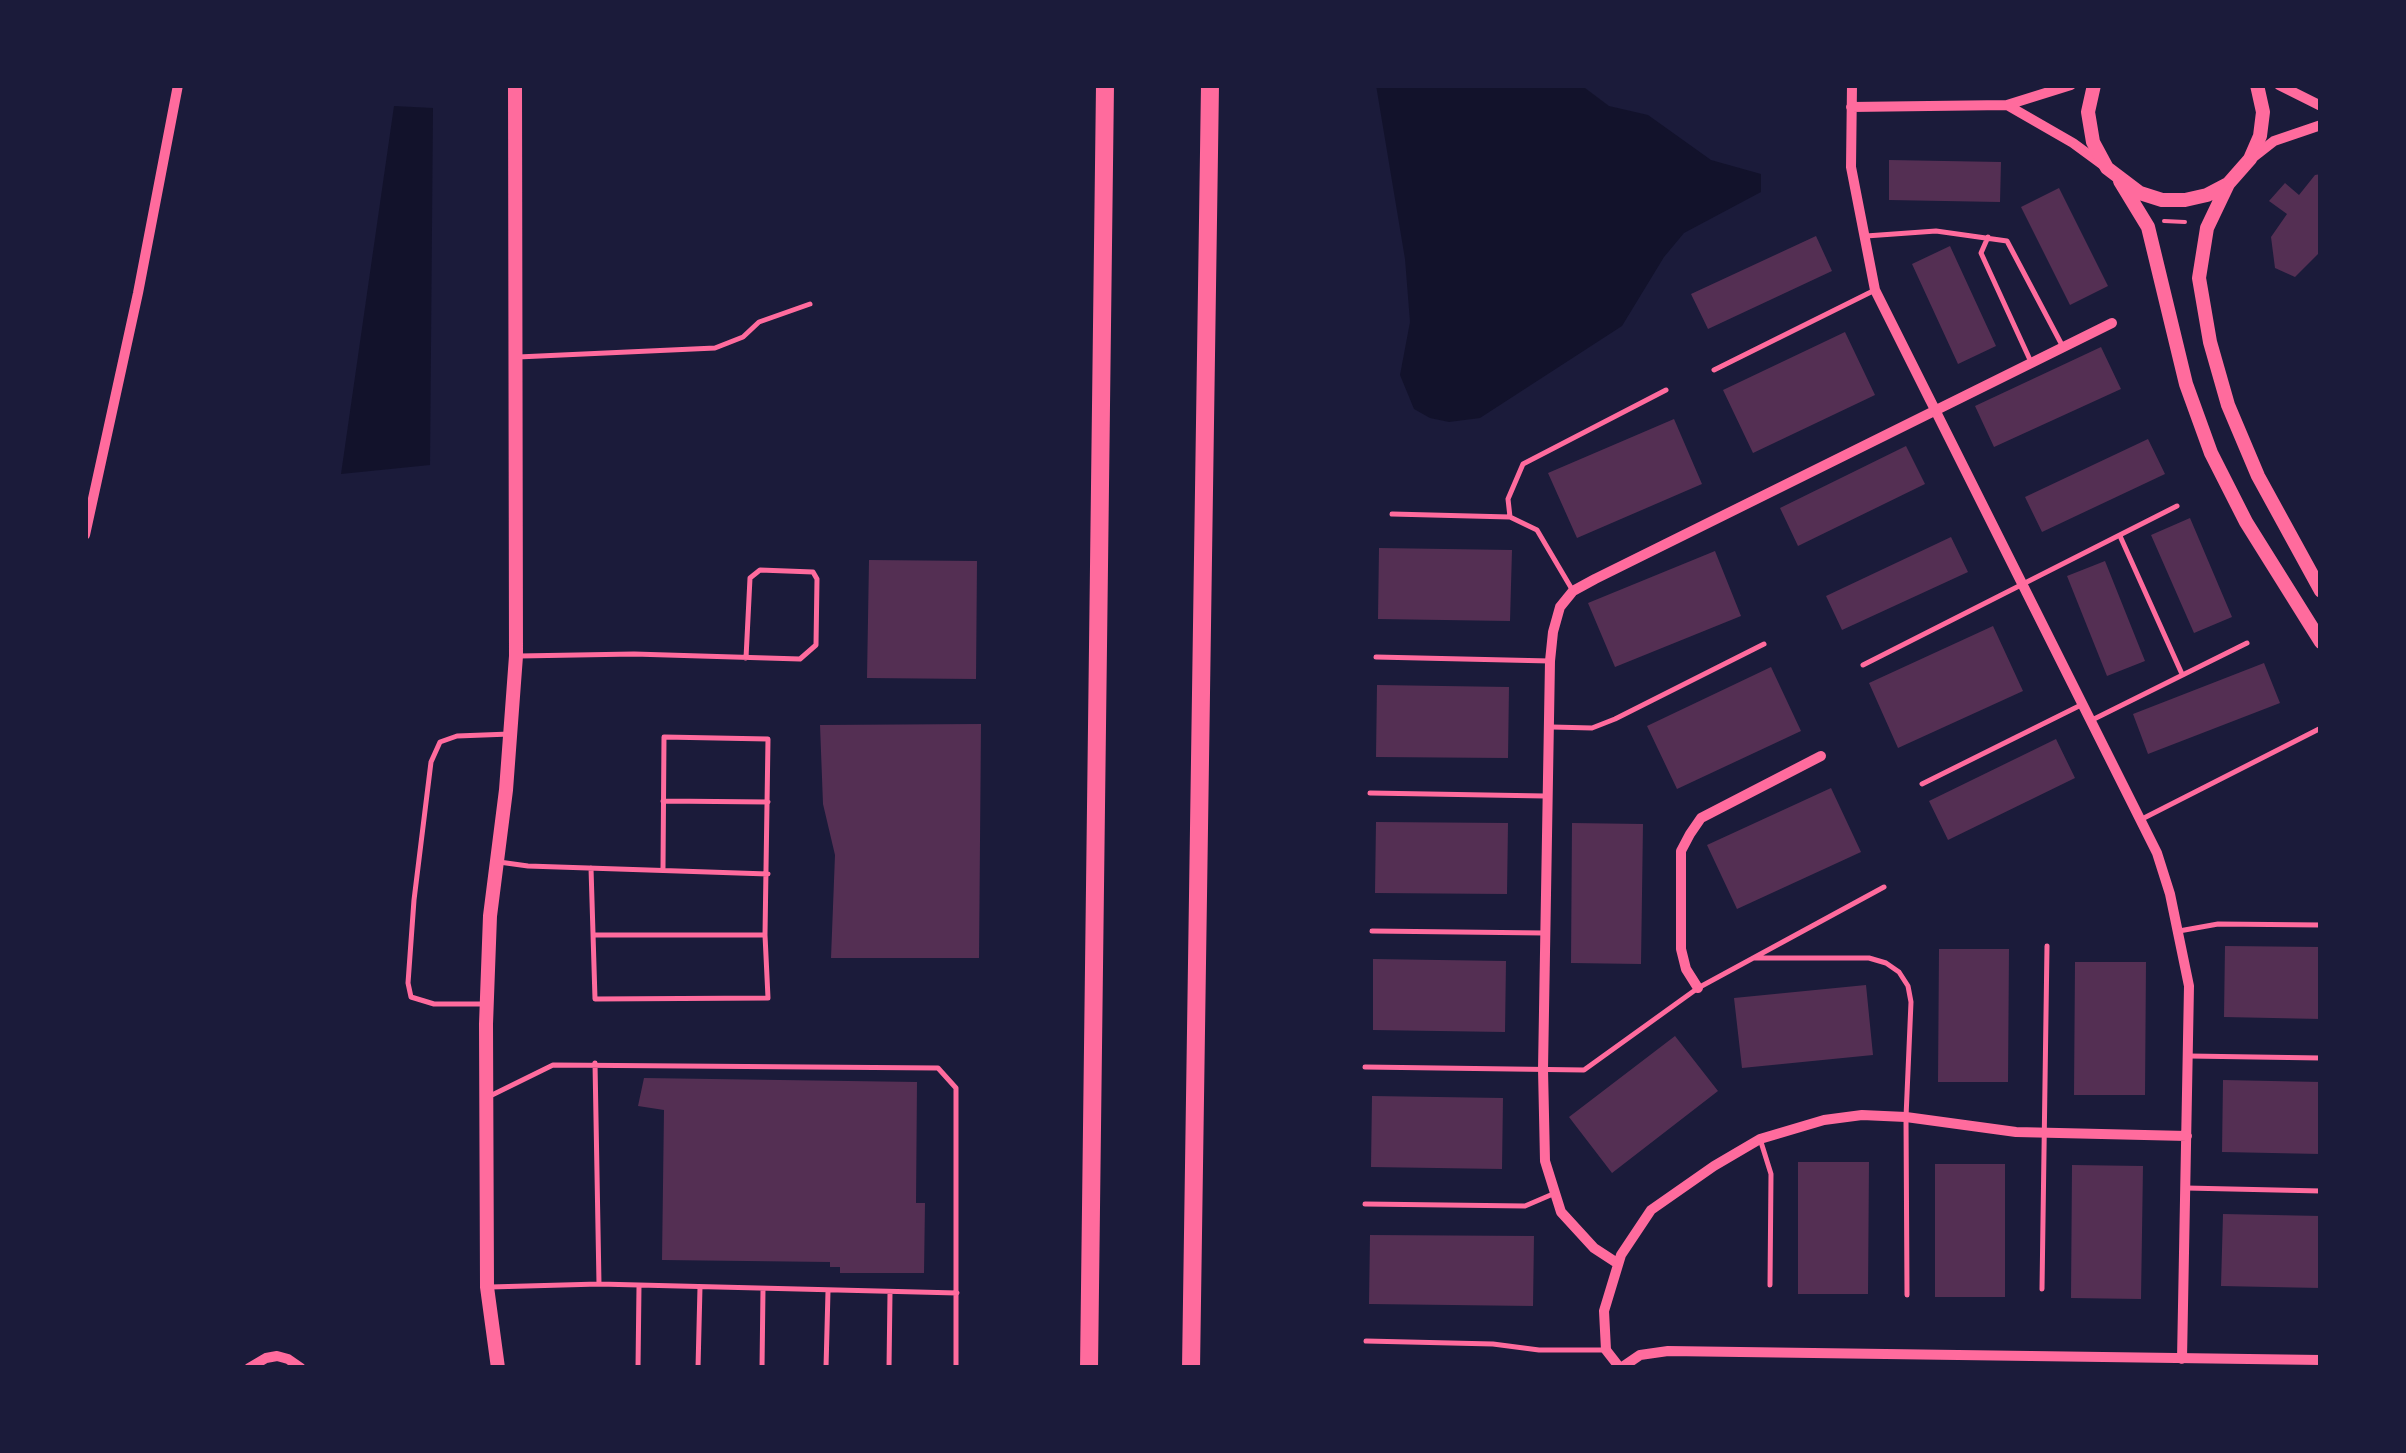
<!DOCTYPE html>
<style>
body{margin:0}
#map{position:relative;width:2406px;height:1453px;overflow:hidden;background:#1b1b3a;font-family:"Nunito Sans",sans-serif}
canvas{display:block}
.frame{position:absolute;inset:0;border:88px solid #1b1b3a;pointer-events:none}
</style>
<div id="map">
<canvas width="2406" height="1453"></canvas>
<div class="frame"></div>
</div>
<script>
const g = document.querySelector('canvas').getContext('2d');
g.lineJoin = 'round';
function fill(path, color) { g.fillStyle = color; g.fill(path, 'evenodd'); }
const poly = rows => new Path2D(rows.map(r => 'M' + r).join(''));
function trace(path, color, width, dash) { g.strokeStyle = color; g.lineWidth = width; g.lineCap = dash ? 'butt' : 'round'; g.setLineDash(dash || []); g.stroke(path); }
const water = poly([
 [1376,85,1581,85,1609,106,1648,115,1711,160,1761,174,1761,192,1684,233,1664,257,1622,326,1480,418,1449,422,1430,418,1414,409,1400,375,1410,322,1405,259],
 [394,106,433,108,430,465,341,474]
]);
const building = poly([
 [1889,160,2001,162,2000,202,1889,200],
 [2321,174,2321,251,2295,277,2275,268,2271,237,2287,214,2269,201,2285,183,2299,195,2315,175],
 [2059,188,2108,286,2070,305,2021,207],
 [1816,236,1832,271,1708,329,1691,294],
 [1950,246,1996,346,1958,364,1912,264],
 [1845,332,1875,395,1753,453,1723,390],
 [2101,347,2121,389,1994,447,1975,406],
 [1674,419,1702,484,1577,538,1548,473],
 [2148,439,2165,474,2042,532,2025,497],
 [1906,446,1925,484,1798,546,1780,508],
 [2190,518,2232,617,2194,633,2151,535],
 [1951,537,1968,572,1842,630,1826,596],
 [1379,548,1512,550,1510,621,1378,619],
 [1715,551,1741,616,1615,667,1588,603],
 [869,560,977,561,976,679,867,678],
 [2105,561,2145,661,2107,676,2067,576],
 [1993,626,2023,691,1898,748,1869,683],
 [2264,663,2280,703,2148,754,2133,714],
 [1771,667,1801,731,1677,789,1647,726],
 [1377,685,1509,687,1508,758,1376,757],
 [981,724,979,958,831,958,835,855,823,804,820,725],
 [2056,739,2075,778,1948,840,1929,801],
 [1831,788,1861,852,1737,909,1707,845],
 [1376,822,1508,823,1507,894,1375,893],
 [1572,823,1643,824,1641,964,1571,963],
 [2225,946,2321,947,2321,1019,2224,1017],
 [1939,949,2009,949,2008,1082,1938,1082],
 [1373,959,1506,961,1505,1032,1373,1030],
 [2075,962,2146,962,2145,1095,2074,1095],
 [1866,985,1873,1055,1742,1068,1734,998],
 [1675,1036,1718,1091,1612,1173,1569,1117],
 [644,1078,917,1082,916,1203,925,1203,924,1273,840,1273,840,1267,830,1267,830,1262,662,1260,664,1110,638,1106],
 [2223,1080,2321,1082,2321,1154,2222,1152],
 [1372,1096,1503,1098,1502,1169,1371,1167],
 [1798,1162,1869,1162,1868,1294,1798,1294],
 [1935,1164,2005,1164,2005,1297,1935,1297],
 [2072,1165,2143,1166,2141,1299,2071,1298],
 [2223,1214,2321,1216,2321,1288,2221,1286],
 [1370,1235,1534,1236,1533,1306,1369,1304]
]);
const path = poly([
 [2164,221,2185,222]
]);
const service = poly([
 [1866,236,1936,231,2007,241,2063,347],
 [1988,237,1981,253,2031,362],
 [518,357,715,348,743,337,759,322,810,304],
 [1714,370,1875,290],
 [1392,514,1510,517,1537,530,1573,591],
 [1510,517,1508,499,1523,464,1666,390],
 [2120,536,2182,674],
 [519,656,634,654,800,659,816,645,817,579,813,572,760,570,750,578,746,658],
 [1376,657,1550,661],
 [1863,665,2177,506],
 [2092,720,2247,643],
 [1552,727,1592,728,1615,719,1764,644],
 [1922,784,2081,705],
 [1370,793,1545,796],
 [663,801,768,802],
 [2142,819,2321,728],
 [499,862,528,866,768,874],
 [591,868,595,999,768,998,765,935,768,739,664,737,663,868],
 [1372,931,1544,933],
 [2179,931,2218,924,2321,925],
 [594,935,765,935],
 [1753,958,1869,958,1886,963,1899,972,1908,986,1911,1002,1906,1117,1907,1295],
 [484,1004,434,1004,411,997,408,983,414,900,431,762,440,742,457,736,510,734],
 [2189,1056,2321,1058],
 [595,1063,599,1284],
 [1365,1067,1584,1070,1698,988,1884,887],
 [490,1096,553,1065,938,1068,956,1088,956,1368],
 [1761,1142,1771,1174,1770,1285],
 [2186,1188,2321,1191],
 [1365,1204,1525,1206,1553,1194],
 [490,1287,599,1284,957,1293],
 [2042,1289,2047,946],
 [1366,1341,1493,1344,1539,1350,1603,1350],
 [638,1368,639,1286],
 [698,1368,700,1287],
 [762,1368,763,1289],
 [826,1368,828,1291],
 [889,1368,890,1293]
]);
const minor = poly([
 [1852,85,1851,167,1875,290,2157,853,2170,894,2189,986,2182,1359],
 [2279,85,2321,106],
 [2007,105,2073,143,2103,165],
 [1851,107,2007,105,2071,85],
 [2251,159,2274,141,2321,125],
 [85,535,138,293,178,85],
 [1698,988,1686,969,1681,949,1681,851,1690,834,1701,818,1821,756],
 [1617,1263,1594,1248,1561,1212,1545,1161,1543,1069,1550,661,1553,632,1560,607,1573,591,1595,579,2112,323],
 [249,1368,266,1358,277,1356,288,1359,301,1368],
 [1620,1368,1606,1350,1604,1311,1621,1255,1651,1210,1714,1166,1760,1139,1824,1120,1862,1115,1906,1117,2016,1132,2187,1136],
 [1621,1368,1640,1355,1668,1351,2321,1360]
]);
const tertiary = poly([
 [2094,85,2088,112,2093,142,2107,168,2140,193,2162,200,2185,200,2207,195,2228,184,2250,159,2260,136,2263,112,2257,85],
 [2120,181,2148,227,2186,384,2211,453,2246,522,2321,642],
 [2228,184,2207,228,2199,278,2210,342,2228,405,2258,476,2321,591],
 [498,1368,487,1287,486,1024,490,916,506,790,516,656,515,85]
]);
const trunk = poly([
 [1089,1368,1105,85],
 [1191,1368,1210,85]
]);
fill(water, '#12122b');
fill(building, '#542f53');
trace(path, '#ff6b9d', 4);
trace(service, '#ff6b9d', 5);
trace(minor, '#ff6b9d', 10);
trace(tertiary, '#ff6b9d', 14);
trace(trunk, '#ff6b9d', 18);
</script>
